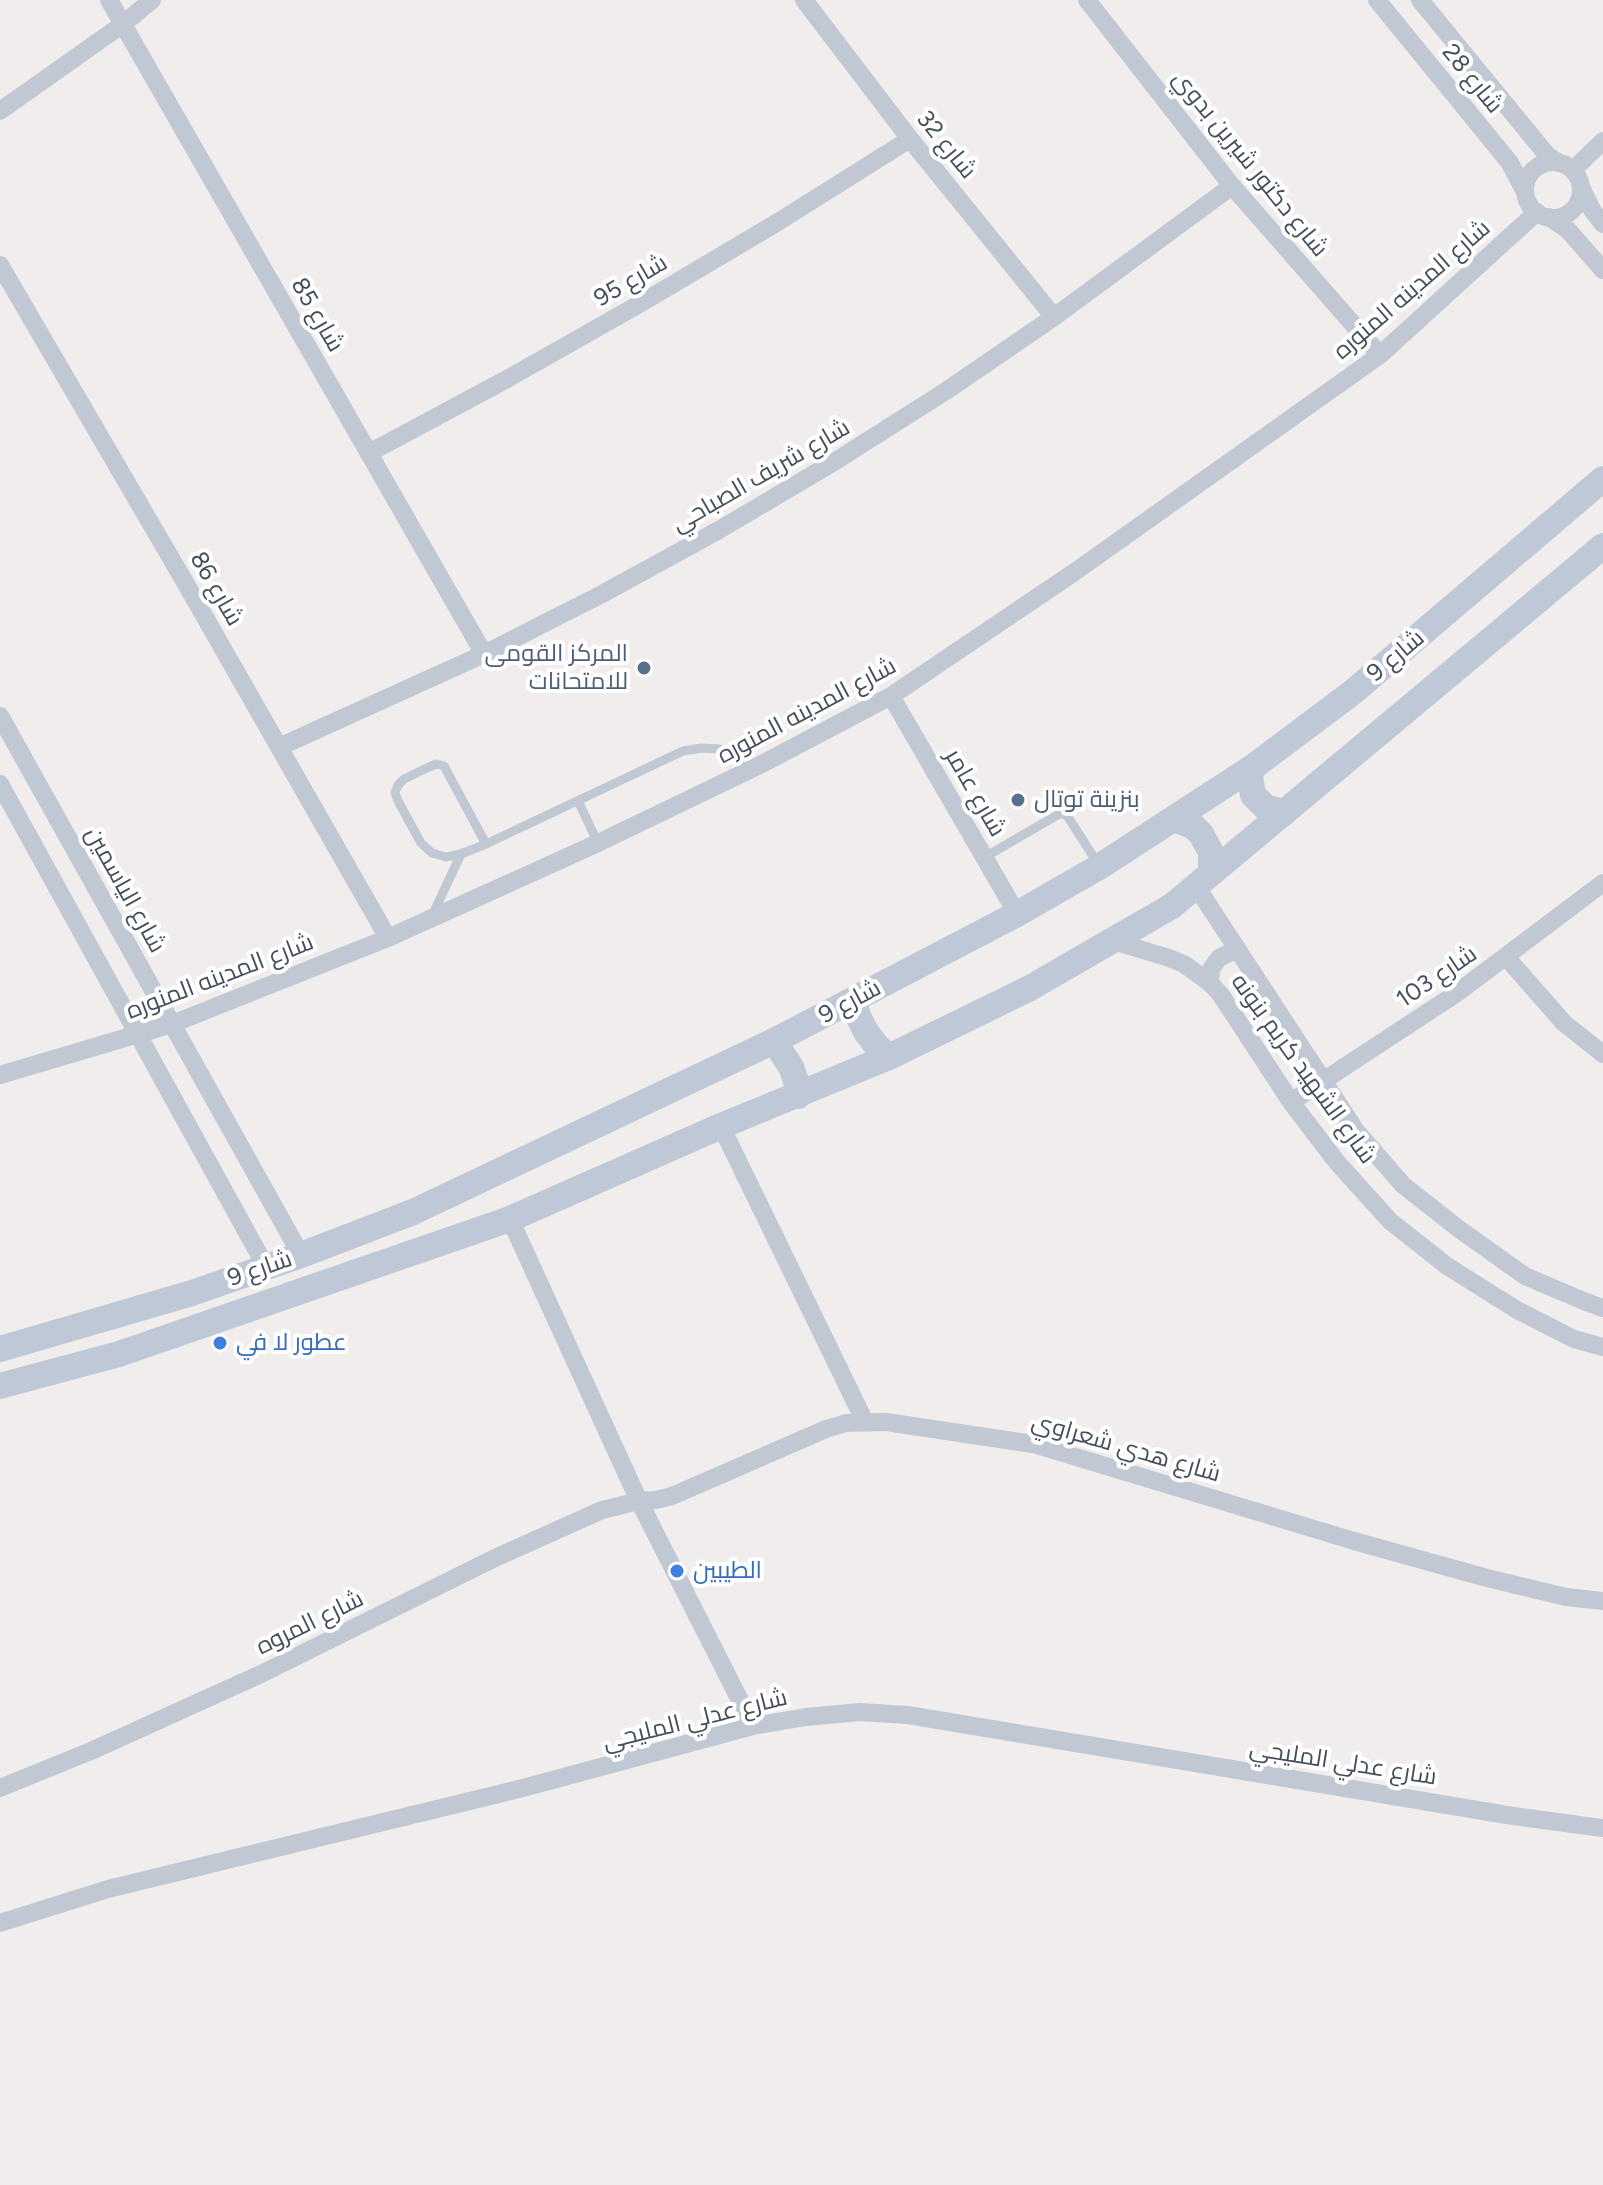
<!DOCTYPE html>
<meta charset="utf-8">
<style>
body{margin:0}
canvas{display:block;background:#f0edec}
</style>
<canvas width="1603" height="2185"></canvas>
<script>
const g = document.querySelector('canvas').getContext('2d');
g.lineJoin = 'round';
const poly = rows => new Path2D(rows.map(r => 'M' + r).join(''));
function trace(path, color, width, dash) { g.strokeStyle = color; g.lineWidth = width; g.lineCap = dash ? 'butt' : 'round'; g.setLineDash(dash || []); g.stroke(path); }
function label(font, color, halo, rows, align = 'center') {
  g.font = font + ' Figtree,Cairo,sans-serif'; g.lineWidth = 8; g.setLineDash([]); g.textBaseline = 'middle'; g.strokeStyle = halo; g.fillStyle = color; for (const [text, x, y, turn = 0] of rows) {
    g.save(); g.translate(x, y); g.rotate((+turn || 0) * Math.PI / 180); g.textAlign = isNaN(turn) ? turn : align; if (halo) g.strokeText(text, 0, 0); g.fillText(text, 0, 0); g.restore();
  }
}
const service = poly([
 [578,801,598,843],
 [486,844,444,766,436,764,429,767,404,779,398,785,395,793,398,801,421,843,432,853,446,857,461,854,486,844,683,751,701,748,719,749,758,765],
 [985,857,1059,814,1063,814,1068,817,1098,864],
 [432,916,461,854]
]);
const minor = poly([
 [109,0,484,654],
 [804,0,910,139,1054,317],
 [1087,0,1232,186,1380,355],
 [1377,0,1510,163,1525,192],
 [1420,0,1547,155,1559,163],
 [0,111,123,24,152,0],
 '1525 190a28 28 0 1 1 56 0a28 28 0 1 1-56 0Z',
 [1573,170,1603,141],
 [1581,187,1592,210,1603,224],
 [1549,217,1568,230,1603,270],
 [0,265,186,584,388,938],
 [369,453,507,379,643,302,778,222,910,139],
 [891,696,1017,914],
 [0,716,301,1255],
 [279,747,484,654,602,594,719,530,834,462,946,391,1054,317,1232,186],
 [0,784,266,1267],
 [1196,886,1356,1131,1403,1185,1459,1229,1525,1276,1586,1302,1603,1308],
 [1113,941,1169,958,1184,964,1210,983,1221,995,1291,1102,1336,1161,1390,1221,1447,1266,1517,1310,1574,1339,1603,1347],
 [1507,958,1564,1023,1603,1054],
 [1210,983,1211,969,1219,958,1231,952,1238,951],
 [0,1075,172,1024,388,938,598,843,760,765,891,696,1076,571,1380,355,1537,212],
 [1291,1102,1457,993,1603,883],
 [721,1126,865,1422],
 [510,1219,639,1501,753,1726],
 [0,1788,91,1751,261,1674,495,1558,602,1510,639,1501,656,1500,672,1496,826,1429,846,1423,886,1422,1033,1444,1354,1541,1487,1578,1566,1597,1603,1601],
 [0,1923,108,1889,519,1789,753,1726,806,1717,860,1712,908,1715,1513,1816,1603,1828]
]);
const secondary = poly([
 [1253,767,1250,776,1253,795,1266,808,1285,812],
 [1175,819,1194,827,1201,834,1211,852,1211,873],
 [853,1000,858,1016,866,1032,876,1045,889,1057],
 [774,1041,791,1067,796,1081,798,1096],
 [0,1349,192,1293,301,1255,413,1212,774,1041,1017,914,1099,867,1253,767,1353,692,1603,479],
 [0,1386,119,1354,510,1219,721,1126,889,1057,1030,988,1172,906,1603,546]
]);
const markers = [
 [644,668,8,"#5c6f8a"],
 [1018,800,8,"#5c6f8a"],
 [220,1343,8,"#3f7fe0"],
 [677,1571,8,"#3f7fe0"]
];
const streetNames = [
 ["شارع 28",1472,79,51],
 ["شارع 32",946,145,51],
 ["شارع دكتور شيرين بدوي",1250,164,51],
 ["شارع 95",631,281,-30],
 ["شارع المدينه المنوره",1412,290,-41],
 ["شارع 85",317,315,60],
 ["شارع شريف الصباحي",761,476,-30],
 ["شارع 86",216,589,60],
 ["شارع 9",1396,656,-40],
 ["شارع المدينه المنوره",807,711,-28],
 ["شارع عامر",975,793,60],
 ["شارع الياسمين",125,890,61],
 ["شارع المدينه المنوره",220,977,-21],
 ["شارع 103",1437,977,-34],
 ["شارع 9",850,1002,-28],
 ["شارع الشهيد كريم بنونه",1303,1069,54],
 ["شارع 9",260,1269,-19],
 ["شارع هدي شعراوي",1126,1448,16],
 ["شارع المروه",310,1623,-26],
 ["شارع عدلي المليجي",695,1720,-14],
 ["شارع عدلي المليجي",1343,1763,9]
];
const serviceNames = [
 ["المركز القومى",628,654],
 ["للامتحانات",628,682],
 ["بنزينة توتال",1034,800,"left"]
];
const shopNames = [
 ["عطور لا في",236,1343],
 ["الطيبين",693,1571]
];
trace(service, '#bfc8d3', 9);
trace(minor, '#bfc8d3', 18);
trace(secondary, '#bec8d7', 26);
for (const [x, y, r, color] of markers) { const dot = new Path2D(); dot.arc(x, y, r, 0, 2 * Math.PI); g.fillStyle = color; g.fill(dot); trace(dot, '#fff', 3); }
label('24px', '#444e5b', '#fff', streetNames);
label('24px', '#4e5e75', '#fff', serviceNames, 'right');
label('24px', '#366cbe', '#fff', shopNames, 'left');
</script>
